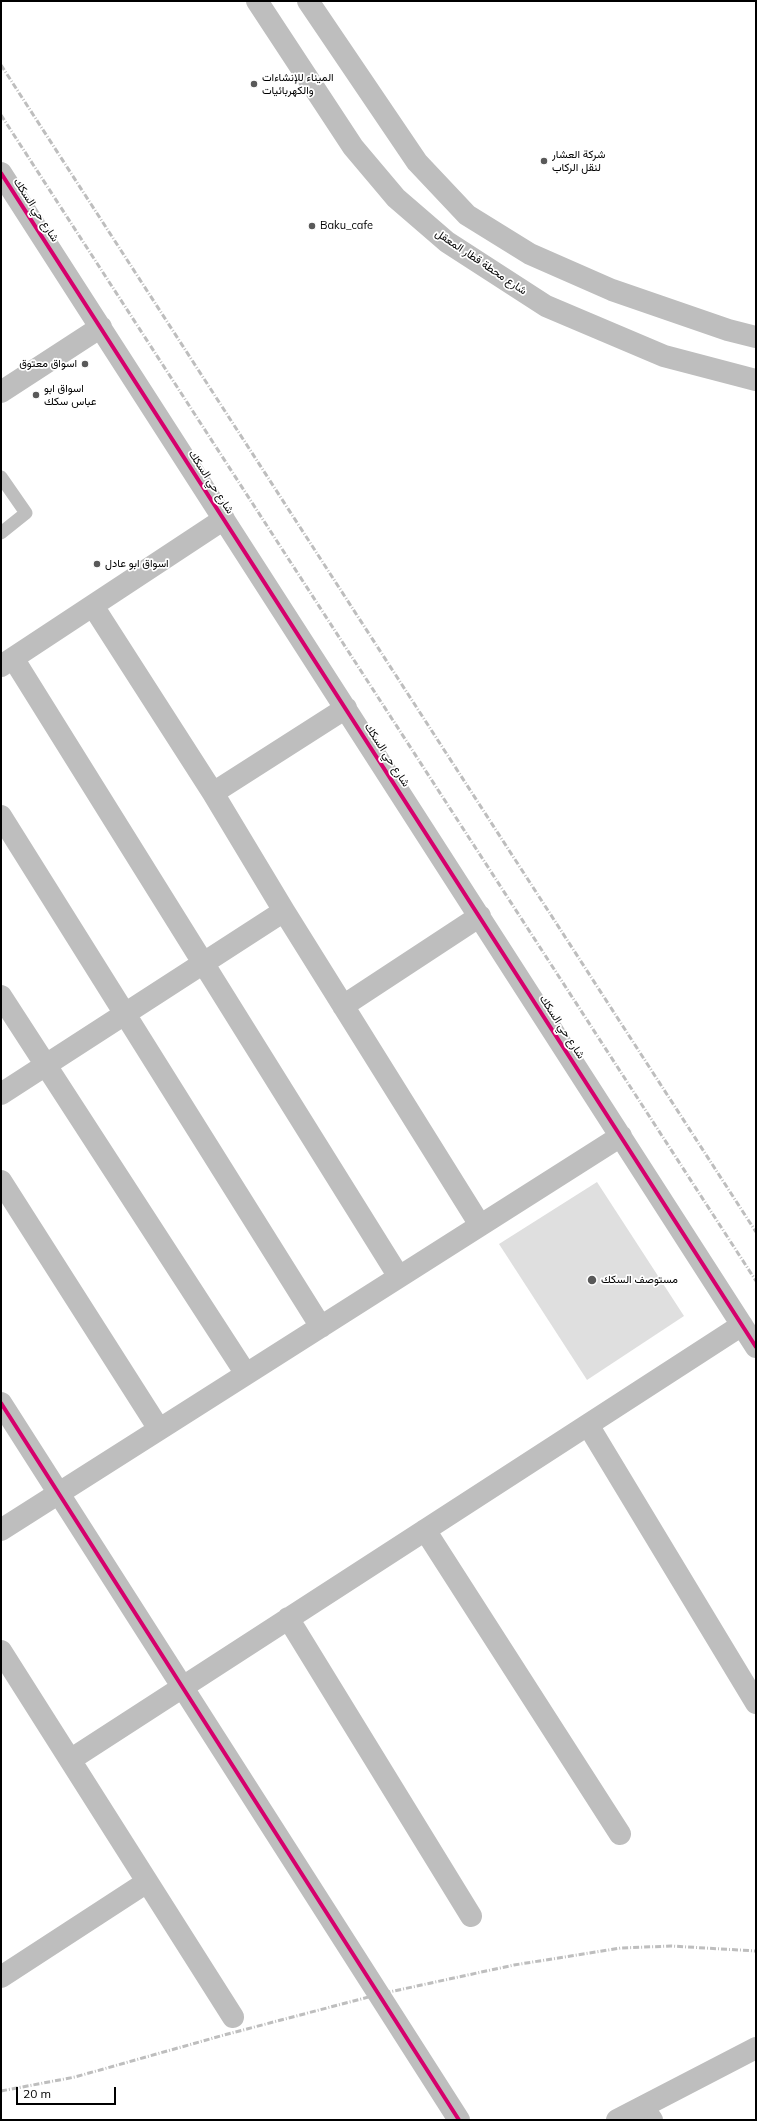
<!DOCTYPE html>
<meta charset="utf-8">
<style>
body{margin:0}
#map{position:relative;width:757px;height:2121px;overflow:hidden;background:#fff;font-family:Mulish,sans-serif}
canvas{display:block}
.frame{position:absolute;inset:0;border:2px solid #000;pointer-events:none}
.scale{position:absolute;left:16px;top:2087px;width:100px;height:18px;box-sizing:border-box;border:2px solid #000;border-top:0;padding-left:5px;font-size:12px;line-height:14px;white-space:nowrap;color:#000;-webkit-text-stroke:3px #fff;paint-order:stroke}
</style>
<div id="map">
<canvas width="757" height="2121"></canvas>
<div class="frame"></div>
<div class="scale">20 m</div>
</div>
<script>
const g = document.querySelector('canvas').getContext('2d');
g.lineJoin = 'round';
function fill(path, color) { g.fillStyle = color; g.fill(path, 'evenodd'); }
const poly = rows => new Path2D(rows.map(r => 'M' + r).join(''));
function trace(path, color, width, dash) { g.strokeStyle = color; g.lineWidth = width; g.lineCap = dash ? 'butt' : 'round'; g.setLineDash(dash || []); g.stroke(path); }
function label(font, color, halo, rows, align = 'center') {
  g.font = font + ' Mulish,Vazirmatn,sans-serif'; g.lineWidth = 3.5; g.setLineDash([]); g.textBaseline = 'middle'; g.strokeStyle = halo; g.fillStyle = color; for (const [text, x, y, turn = 0] of rows) {
    g.save(); g.translate(x, y); g.rotate((+turn || 0) * Math.PI / 180); g.textAlign = isNaN(turn) ? turn : align; if (halo) g.strokeText(text, 0, 0); g.fillText(text, 0, 0); g.restore();
  }
}
const building = poly([
 [597,1182,684,1316,587,1380,499,1244]
]);
const service = poly([
 [1,477,26,513,1,533]
]);
const minor = poly([
 [1,173,756,1347],
 [1,392,101,327],
 [93,606,213,793,284,911,480,1225],
 [13,658,399,1277],
 [1,666,224,519],
 [213,793,346,708],
 [1,816,321,1327],
 [1,996,246,1374],
 [343,1006,480,916],
 [1,1094,284,911],
 [1,1181,159,1429],
 [1,1403,459,2120],
 [588,1425,756,1703],
 [1,1530,621,1136],
 [425,1530,620,1834],
 [288,1618,471,1916],
 [1,1651,233,2017],
 [70,1760,742,1325],
 [1,1977,147,1882],
 [643,2107,652,2120]
]);
const tertiary = poly([
 [617,2120,756,2048]
]);
const primary = poly([
 [257,1,353,147,396,198,447,242,546,306,664,356,756,380],
 [308,1,417,162,467,215,530,254,612,290,728,330,756,337]
]);
const rail = poly([
 [1,65,756,1232],
 [1,115,756,1281],
 [1,2091,75,2077,224,2035,380,1994,514,1965,621,1948,671,1946,756,1951]
]);
const cycleway = poly([
 [1,173,756,1347],
 [1,1403,459,2120]
]);
const markers = [
 [254,84,4,"#595959"],
 [544,161,4,"#595959"],
 [312,226,4,"#595959"],
 [85,364,4,"#595959"],
 [36,395,4,"#595959"],
 [97,564,4,"#595959"],
 [592,1280,5,"#595959"]
];
const poiNames = [
 ["الميناء للإنشاءات",262,78],
 ["والكهربائيات",262,91],
 ["شركة العشار",552,155],
 ["لنقل الركاب",552,168],
 ["Baku_cafe",320,226],
 ["اسواق معتوق",77,364,"right"],
 ["اسواق ابو",44,389],
 ["عباس سكك",44,402],
 ["اسواق ابو عادل",105,564],
 ["مستوصف السكك",601,1280]
];
const streetNames = [
 ["شارع حي السكك",36,210,57],
 ["شارع محطة قطار المعقل",481,262,34],
 ["شارع حي السكك",211,482,57],
 ["شارع حي السكك",387,755,57],
 ["شارع حي السكك",562,1027,57]
];
fill(building, '#dfdfdf');
trace(service, '#bebebe', 13);
trace(minor, '#bebebe', 22);
trace(tertiary, '#bebebe', 22);
trace(primary, '#bebebe', 22);
trace(rail, '#bebebe', 3, [6, 2, 1, 2]);
trace(cycleway, '#d6006c', 4);
for (const [x, y, r, color] of markers) { const dot = new Path2D(); dot.arc(x, y, r, 0, 2 * Math.PI); g.fillStyle = color; g.fill(dot); trace(dot, '#fff', 1.5); }
label('11px', '#000', '#fff', poiNames, 'left');
label('11px', '#000', '#fff', streetNames);
</script>
